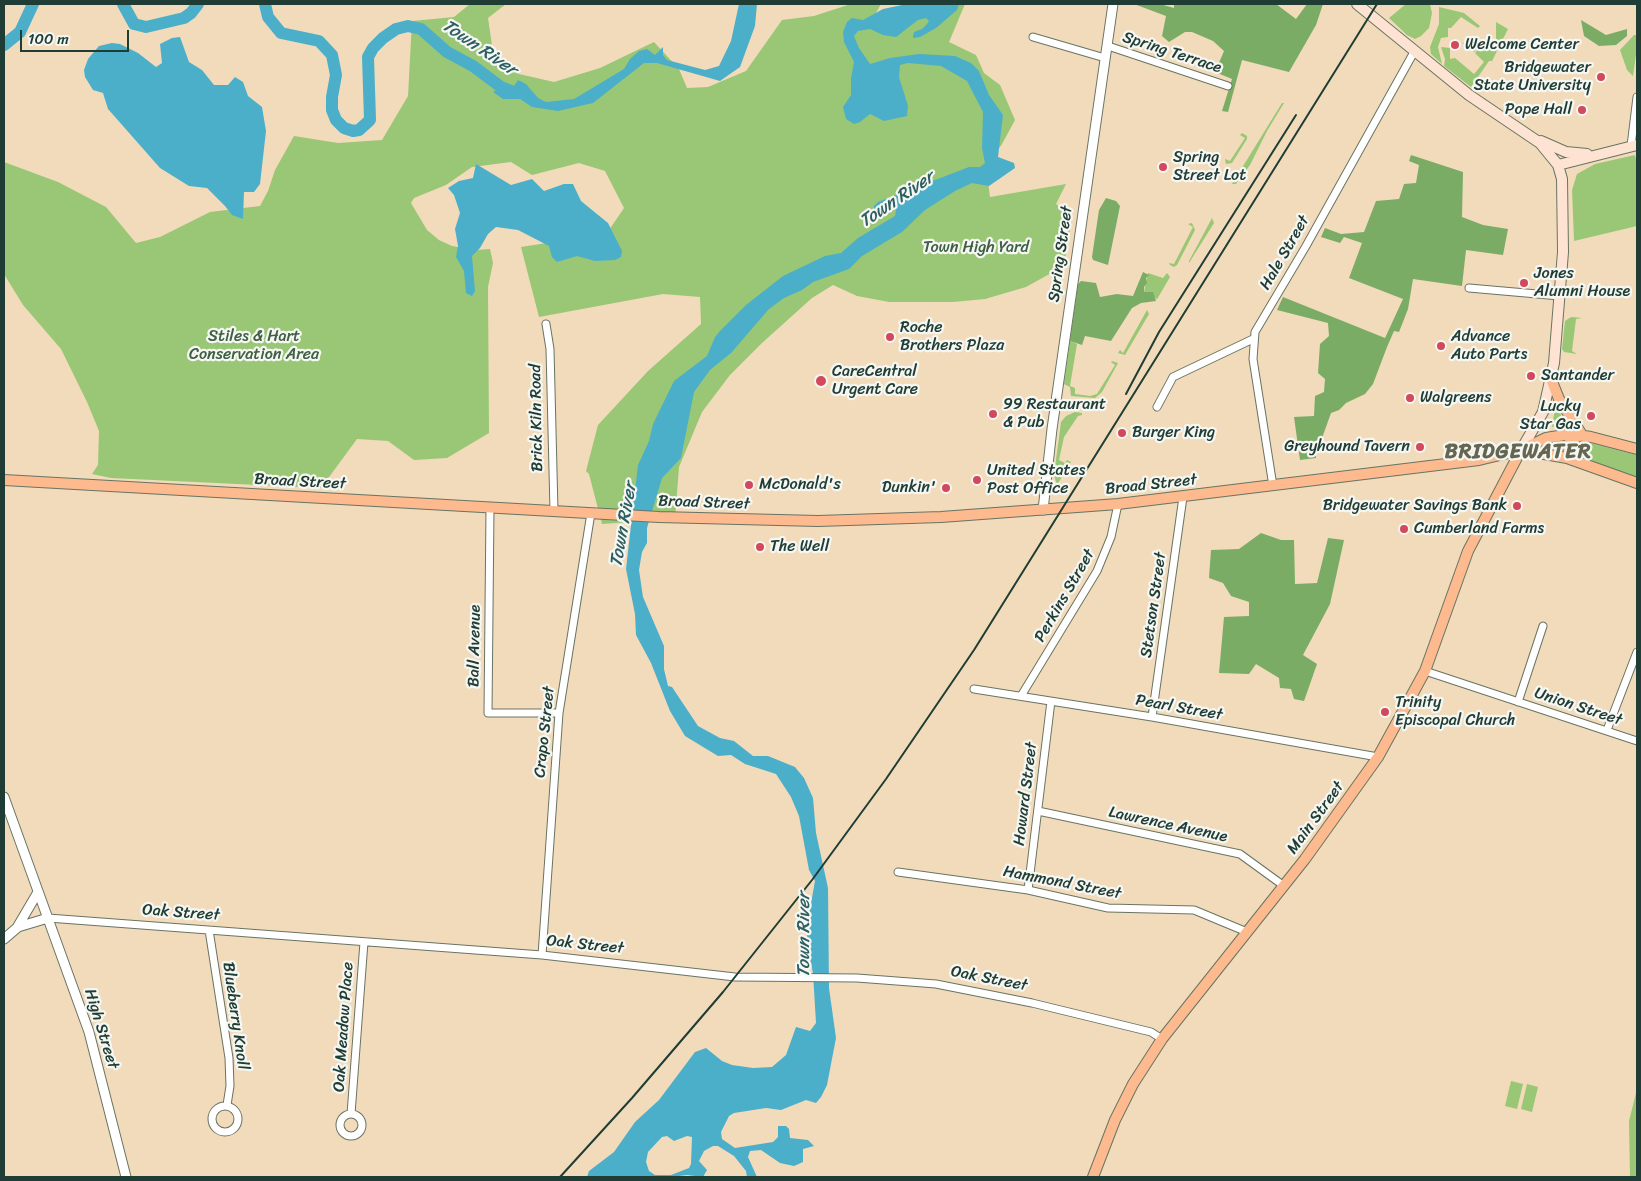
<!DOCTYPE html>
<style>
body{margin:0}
#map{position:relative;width:1641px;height:1181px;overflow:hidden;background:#f1dbbb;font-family:Sriracha,sans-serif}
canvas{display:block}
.frame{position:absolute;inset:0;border:5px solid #1f3d34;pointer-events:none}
.scale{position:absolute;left:20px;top:30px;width:109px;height:22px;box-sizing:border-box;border:2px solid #1f3d34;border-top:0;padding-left:6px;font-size:15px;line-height:18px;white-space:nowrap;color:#1f3d34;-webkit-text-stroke:4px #f6f6f2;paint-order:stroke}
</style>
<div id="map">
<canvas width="1641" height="1181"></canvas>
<div class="frame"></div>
<div class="scale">100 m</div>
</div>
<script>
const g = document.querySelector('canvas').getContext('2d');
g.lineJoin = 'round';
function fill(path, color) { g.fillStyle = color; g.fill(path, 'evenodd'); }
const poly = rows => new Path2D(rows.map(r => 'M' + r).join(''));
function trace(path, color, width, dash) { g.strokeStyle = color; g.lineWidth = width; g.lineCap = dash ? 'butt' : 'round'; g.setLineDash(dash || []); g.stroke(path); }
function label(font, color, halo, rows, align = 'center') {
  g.font = font + ' Sriracha,sans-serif'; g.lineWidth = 4.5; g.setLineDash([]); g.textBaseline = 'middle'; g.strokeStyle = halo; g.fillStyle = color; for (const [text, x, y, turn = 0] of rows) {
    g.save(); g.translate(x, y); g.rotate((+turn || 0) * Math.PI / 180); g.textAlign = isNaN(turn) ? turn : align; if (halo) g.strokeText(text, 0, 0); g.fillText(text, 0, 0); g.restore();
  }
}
const green = poly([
 [470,4,506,4,488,18,493,52,519,74,554,82,600,68,654,42,679,69,687,88,708,87,746,71,782,20,814,16,851,4,881,4,876,13,910,14,929,4,965,4,949,42,976,55,984,73,1000,85,1015,120,1002,144,986,167,990,197,1066,184,1056,204,1072,217,1064,266,1026,287,985,299,953,302,889,302,857,296,833,285,812,298,762,343,730,375,702,412,679,467,675,519,602,524,589,474,586,471,598,425,648,371,701,324,700,297,663,294,539,317,521,247,566,240,603,239,624,208,605,171,579,163,532,175,511,162,472,167,446,185,414,198,411,203,427,230,439,240,452,246,477,250,490,249,493,263,488,287,489,433,447,458,414,460,388,441,357,439,321,488,111,478,92,474,98,465,99,431,87,402,61,349,23,305,4,274,4,162,58,182,106,207,136,243,160,237,210,212,260,206,268,191,275,170,294,136,338,143,382,140,408,96,412,21,454,17],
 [1406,4,1430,4,1432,13,1429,28,1421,36,1415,39,1407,35,1389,18],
 [1439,7,1464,13,1480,26,1478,28,1461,17,1451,28,1448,28,1448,37,1441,38,1438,47,1442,64,1431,54,1430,47,1439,24],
 [1496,22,1508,29,1492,61,1489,61,1471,87,1444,66,1445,59,1441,47,1450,48,1450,59,1455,58,1474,74,1484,62,1475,53,1482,45,1490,46,1496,41],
 [1634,35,1637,35,1637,47,1633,76,1627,70,1620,50],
 [1475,41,1479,47,1474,52,1462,43],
 [1282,103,1284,103,1267,131,1250,165,1236,184,1232,184],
 [1242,133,1247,136,1247,139,1232,163,1226,164,1225,159,1230,161,1245,138,1240,135],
 [1635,155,1637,164,1637,226,1574,241,1572,190,1577,174,1595,164],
 [1212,218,1214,223,1189,263,1189,261],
 [1192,223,1195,230,1177,265,1174,267,1170,265,1169,263,1174,264,1193,227,1188,224],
 [1148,273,1163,278,1167,273,1170,277,1156,301,1157,299,1144,292],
 [1147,310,1149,314,1125,355,1118,353,1120,350,1123,353],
 [1571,317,1582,318,1576,319,1572,351,1577,354,1564,352,1562,349,1565,321],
 [1070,341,1077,344,1070,386,1075,388,1075,394,1090,396,1097,394,1115,365,1111,362,1112,361,1118,363,1102,392,1095,398,1071,396,1070,387,1064,384],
 [1558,408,1565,425,1552,427,1555,409],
 [1075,412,1082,413,1082,415,1078,416,1064,437,1059,460,1065,463,1067,460,1071,462,1057,485,1054,475,1061,422,1066,416],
 [1582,441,1637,455,1637,478,1580,457,1576,452,1575,447,1578,442],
 [1511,1081,1523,1084,1517,1109,1505,1106],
 [1527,1084,1538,1087,1532,1112,1521,1109],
 [1637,1089,1637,1177,1630,1177,1629,1121]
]);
const forest = poly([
 [1134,4,1160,4,1174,8,1174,4,1276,4,1296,19,1307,4,1323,4,1316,25,1289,72,1242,60,1228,112,1222,111,1232,79,1215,72,1224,51,1213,41,1192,32,1185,32,1169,42,1162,36,1166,16],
 [1581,20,1606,35,1627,29,1627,36,1616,45,1599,46,1584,36],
 [1411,155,1463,172,1462,217,1483,225,1508,229,1503,255,1466,250,1462,286,1413,279,1408,309,1399,332,1394,331,1387,347,1373,384,1365,394,1346,403,1339,410,1331,413,1322,438,1316,441,1316,458,1300,460,1294,417,1314,416,1315,396,1324,392,1325,379,1318,373,1320,344,1329,336,1328,323,1277,310,1283,297,1385,338,1403,299,1349,278,1362,243,1344,237,1340,243,1321,237,1325,228,1341,234,1364,232,1376,201,1399,199,1404,184,1416,183,1419,165,1409,161],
 [1106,198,1116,201,1120,206,1108,265,1093,260,1092,257,1099,210],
 [1143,272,1149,275,1146,278,1147,283,1144,287,1144,292,1153,292,1156,301,1141,303,1132,308,1111,341,1085,336,1082,345,1070,341,1078,284,1081,281,1096,283,1100,297,1117,294,1133,296],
 [1261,533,1281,540,1294,540,1295,584,1317,583,1328,538,1344,540,1330,604,1303,655,1317,664,1304,701,1294,699,1291,689,1280,688,1279,678,1256,664,1249,674,1219,673,1224,617,1249,616,1249,602,1231,596,1223,583,1209,578,1211,550,1239,549]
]);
const water = poly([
 [739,4,757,4,755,26,740,67,720,81,657,63,644,63,593,103,558,111,532,107,520,99,503,99,493,92,501,87,514,86,518,80,526,84,538,98,546,102,574,99,624,69,630,59,639,51,647,49,655,55,663,47,663,55,667,60,705,70,719,66,731,41],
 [907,4,959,4,957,10,936,28,920,37,913,38,913,36,914,32,922,29,927,24,929,21,926,18,918,20,896,37,883,35,870,29,858,31,854,36,859,48,870,64,890,58,919,54,955,56,971,63,979,71,989,95,1003,115,998,157,1014,163,1015,168,989,186,972,183,955,191,925,210,902,232,862,256,849,269,813,282,802,290,784,298,769,309,731,353,710,370,694,392,681,458,662,478,647,528,647,543,642,552,639,570,643,597,664,646,664,669,668,686,672,687,698,726,720,738,734,741,753,756,768,756,795,767,804,778,813,798,816,833,828,888,829,988,836,1038,827,1085,821,1097,816,1103,806,1100,781,1110,766,1108,734,1113,729,1116,721,1132,722,1139,735,1148,773,1142,778,1137,778,1126,786,1126,789,1129,790,1138,808,1140,814,1146,803,1149,803,1162,794,1166,780,1163,761,1150,750,1151,748,1157,757,1177,747,1177,746,1171,734,1156,718,1146,713,1146,704,1151,699,1161,707,1170,703,1177,687,1175,671,1177,587,1177,589,1171,614,1152,635,1122,659,1100,695,1052,706,1048,722,1061,732,1065,753,1068,772,1067,786,1055,796,1027,810,1031,816,1023,813,973,807,944,807,926,815,881,809,870,799,816,791,797,776,774,745,764,731,755,718,756,685,736,670,711,651,663,636,635,635,614,626,569,638,465,649,441,653,424,674,381,707,356,715,337,720,331,746,305,783,276,825,256,841,253,858,238,895,216,896,210,874,209,874,206,878,202,969,167,980,167,985,163,982,148,983,112,967,81,941,66,908,63,900,65,899,77,908,106,907,116,884,121,870,114,860,122,854,124,846,119,843,107,851,95,851,78,854,62,844,42,843,32,847,22,852,18,863,20,883,9],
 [667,1136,674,1141,687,1136,692,1137,691,1164,689,1168,671,1175,655,1175,649,1171,646,1162,648,1152,662,1137],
 [180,37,189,62,202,70,214,85,228,85,235,77,243,82,248,96,262,107,266,131,260,184,254,192,244,192,243,219,232,215,225,206,207,188,189,186,160,168,108,109,103,93,93,90,85,77,84,70,88,59,99,46,112,43,120,44,138,53,156,67,162,63,160,44,172,38],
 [476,164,511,185,532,179,544,191,564,184,573,184,581,201,608,223,622,251,621,257,615,260,595,261,577,256,557,262,552,257,549,246,518,230,496,227,488,234,480,248,472,256,475,291,472,296,466,293,464,271,456,257,458,246,455,229,460,213,454,195,448,188,459,181,473,178]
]);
const river = poly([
 [123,4,134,24,146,27,184,18,191,13,198,4],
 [265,4,268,17,281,33,319,41,332,55,336,75,332,97,332,110,336,120,344,128,353,131,359,130,370,120,368,57,373,48,383,38,396,29,408,26,421,29,447,52,473,66,501,87,516,93],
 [4,45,20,32,33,4]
]);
const minor = poly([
 [1033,37,1105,58],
 [1108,46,1228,86],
 [1631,146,1637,97],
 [1469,288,1560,296],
 [546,324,550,349,554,511],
 [1157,407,1173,377,1253,339],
 [1273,486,1253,359,1255,332,1306,246,1414,52],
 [490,508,488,713,559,713],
 [1425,671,1637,741],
 [974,689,1152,717,1378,757],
 [1021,696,1097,571,1111,537,1118,504],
 [1518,702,1543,626],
 [1152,717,1183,497],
 [1607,730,1637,652],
 [1038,811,1240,854,1284,886],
 [898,872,1028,890,1108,908,1194,910,1247,932],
 [1028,890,1051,701],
 [48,918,542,955,735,977,857,978,936,984,1032,1003,1151,1032,1162,1039],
 [209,930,229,1058,230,1086,227,1105],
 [542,955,559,713,591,513],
 '212 1119a13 13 0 1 1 26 0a13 13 0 1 1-26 0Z',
 '340 1125a11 11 0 1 1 22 0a11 11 0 1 1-22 0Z',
 [351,1114,364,942]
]);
const tertiary = poly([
 [1043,510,1052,429,1113,4],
 [4,797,89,1032,126,1177],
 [18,926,38,892],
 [4,939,18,927,48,918]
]);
const secondary = poly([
 [1357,4,1469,95,1540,143,1558,165,1562,179,1563,252,1554,363,1543,412,1521,450],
 [1541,141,1566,152,1587,154],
 [1558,165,1637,145]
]);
const primary = poly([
 [1551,379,1559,399,1582,435],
 [1575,461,1569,455,1568,445,1573,439,1581,435],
 [4,480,659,517,818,521,941,517,1118,504,1479,460,1521,450,1567,458,1637,483],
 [1093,1177,1115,1120,1133,1084,1162,1039,1305,859,1378,757,1425,671,1468,551,1521,450,1546,438,1571,434,1591,437,1637,449]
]);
const rail = poly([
 [1126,394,1159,332,1296,115],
 [560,1177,632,1098,723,992,812,880,886,779,974,650,1377,4]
]);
const markers = [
 [1455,45,5,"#d1495b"],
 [1601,77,5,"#d1495b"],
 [1582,110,5,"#d1495b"],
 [1163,167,5,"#d1495b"],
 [1524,283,5,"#d1495b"],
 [890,337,5,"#d1495b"],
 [1441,346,5,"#d1495b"],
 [1531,376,5,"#d1495b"],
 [821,381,6,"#d1495b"],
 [1410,398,5,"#d1495b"],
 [993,414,5,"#d1495b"],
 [1591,416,5,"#d1495b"],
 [1122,433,5,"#d1495b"],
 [1420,447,5,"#d1495b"],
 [977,480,5,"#d1495b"],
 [749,485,5,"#d1495b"],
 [946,488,5,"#d1495b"],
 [1517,506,5,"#d1495b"],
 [1404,529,5,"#d1495b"],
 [760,547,5,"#d1495b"],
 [1385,712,5,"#d1495b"]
];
const poiNames = [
 ["Welcome Center",1465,45],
 ["Bridgewater",1591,68,"right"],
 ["State University",1591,86,"right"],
 ["Pope Hall",1572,110,"right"],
 ["Spring",1173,158],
 ["Street Lot",1173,176],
 ["Jones",1534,274],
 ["Alumni House",1534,292],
 ["Roche",900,328],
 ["Brothers Plaza",900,346],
 ["Advance",1451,337],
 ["Auto Parts",1451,355],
 ["CareCentral",832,372],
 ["Urgent Care",832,390],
 ["Santander",1541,376],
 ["Walgreens",1420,398],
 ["99 Restaurant",1003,405],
 ["& Pub",1003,423],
 ["Lucky",1581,407,"right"],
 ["Star Gas",1581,425,"right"],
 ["Burger King",1132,433],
 ["Greyhound Tavern",1410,447,"right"],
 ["United States",987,471],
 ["Post Office",987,489],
 ["McDonald's",759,485],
 ["Dunkin'",936,488,"right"],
 ["Bridgewater Savings Bank",1507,506,"right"],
 ["Cumberland Farms",1414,529],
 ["The Well",770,547],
 ["Trinity",1395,703],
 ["Episcopal Church",1395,721]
];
const streetNames = [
 ["Spring Terrace",1172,53,18],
 ["Hale Street",1285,253,-60],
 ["Spring Street",1061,254,-82],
 ["Brick Kiln Road",537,418,-91],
 ["Broad Street",300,482,3],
 ["Broad Street",1151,485,-6],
 ["Broad Street",704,503,2],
 ["Perkins Street",1065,596,-60],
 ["Stetson Street",1154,605,-82],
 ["Ball Avenue",475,646,-89],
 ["Union Street",1578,707,18],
 ["Pearl Street",1179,708,10],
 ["Crapo Street",545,732,-84],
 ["Howard Street",1026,794,-83],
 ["Main Street",1316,818,-54],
 ["Lawrence Avenue",1168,825,12],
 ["Hammond Street",1062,883,11],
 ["Oak Street",181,913,4],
 ["Oak Street",585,945,6],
 ["Oak Street",989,979,11],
 ["Blueberry Knoll",235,1016,82],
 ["Oak Meadow Place",344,1027,-86],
 ["High Street",101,1029,73]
];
const parkNames = [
 ["Town High Yard",976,248],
 ["Stiles & Hart",254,337],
 ["Conservation Area",254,355]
];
const waterNames = [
 ["Town River",479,48,34],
 ["Town River",897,200,-34],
 ["Town River",624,525,-80],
 ["Town River",804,935,-90]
];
const districtNames = [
 ["BRIDGEWATER",1518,453]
];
fill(green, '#99c775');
fill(forest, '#7aac66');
fill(water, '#4bafca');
trace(river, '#4bafca', 12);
trace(minor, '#687463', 9);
trace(tertiary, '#687463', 11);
trace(secondary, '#687463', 12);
trace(primary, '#687463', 12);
trace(minor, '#fff', 7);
trace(tertiary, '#fff', 9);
trace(secondary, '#fee3d2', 10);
trace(primary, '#fcba8e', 10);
trace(rail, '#1f3d34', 2);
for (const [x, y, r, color] of markers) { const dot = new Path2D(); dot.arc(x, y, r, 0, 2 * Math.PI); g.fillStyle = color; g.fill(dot); trace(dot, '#f6f6f2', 2); }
label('16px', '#1f3d34', '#f6f6f2', poiNames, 'left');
label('16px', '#1f3d34', '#f6f6f2', streetNames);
label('16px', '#3e6044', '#f6f6f2', parkNames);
label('italic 18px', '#2c5f61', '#f6f6f2', waterNames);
g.letterSpacing = '1px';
label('bold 21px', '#646650', '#f6f6f2', districtNames);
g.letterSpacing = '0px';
</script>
